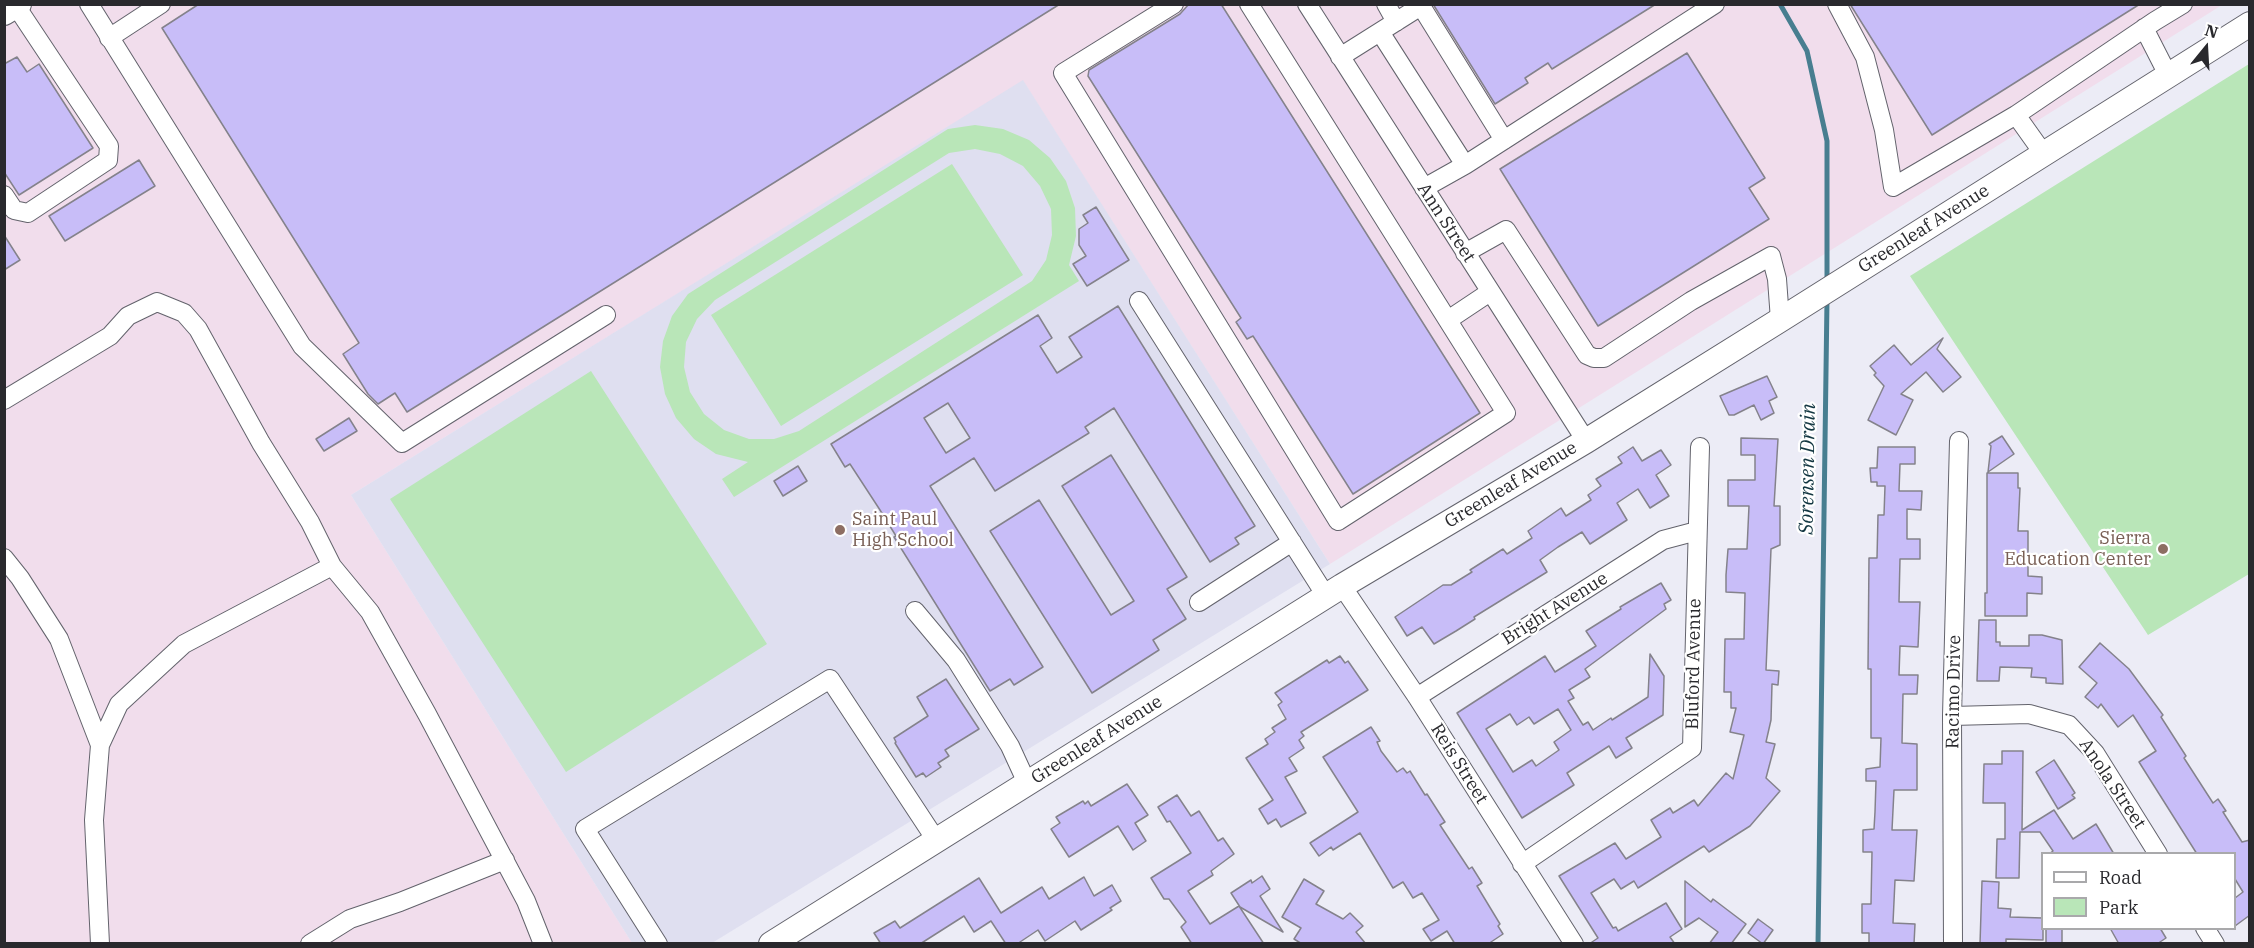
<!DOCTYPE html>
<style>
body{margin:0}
#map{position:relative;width:2254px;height:948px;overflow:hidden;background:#ececf6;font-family:"IBM Plex Serif",serif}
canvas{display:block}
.frame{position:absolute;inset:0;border:6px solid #29292d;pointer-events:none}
.legend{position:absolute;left:2041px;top:852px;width:195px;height:78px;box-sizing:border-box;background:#fff;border:2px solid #a9a9ab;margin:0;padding:8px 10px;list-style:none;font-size:18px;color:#29292d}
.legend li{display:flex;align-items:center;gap:12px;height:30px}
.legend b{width:30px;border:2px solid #a9a9ab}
.north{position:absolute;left:2176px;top:18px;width:60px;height:60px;-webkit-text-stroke:4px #fff;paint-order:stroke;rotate:18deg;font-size:16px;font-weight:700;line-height:24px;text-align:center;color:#29292d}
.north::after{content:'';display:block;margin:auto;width:21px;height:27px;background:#29292d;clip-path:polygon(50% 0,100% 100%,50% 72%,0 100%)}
</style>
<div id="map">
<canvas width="2254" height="948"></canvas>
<div class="frame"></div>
<ul class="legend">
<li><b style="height:8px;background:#fff"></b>Road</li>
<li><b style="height:16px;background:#b9e6b8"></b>Park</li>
</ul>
<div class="north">N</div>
</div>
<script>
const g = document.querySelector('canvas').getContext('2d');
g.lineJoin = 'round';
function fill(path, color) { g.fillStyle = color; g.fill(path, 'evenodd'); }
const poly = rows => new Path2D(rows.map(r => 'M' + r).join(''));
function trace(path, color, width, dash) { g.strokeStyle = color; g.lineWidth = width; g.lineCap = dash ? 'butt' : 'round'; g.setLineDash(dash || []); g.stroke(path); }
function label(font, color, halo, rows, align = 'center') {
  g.font = font + ' "IBM Plex Serif",serif'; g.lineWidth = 4.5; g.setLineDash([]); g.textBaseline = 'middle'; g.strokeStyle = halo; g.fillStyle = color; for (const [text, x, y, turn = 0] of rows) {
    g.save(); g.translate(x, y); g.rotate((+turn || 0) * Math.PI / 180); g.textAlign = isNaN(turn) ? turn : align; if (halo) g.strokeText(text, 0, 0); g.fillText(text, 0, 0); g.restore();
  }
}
const industrial = poly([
 [5,5,2222,5,1330,564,1023,81,351,495,632,943,5,944]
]);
const built = poly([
 [1023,80,1330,564,712,943,632,943,351,495]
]);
const green = poly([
 [2249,64,2249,574,2148,635,1910,276],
 [975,125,1003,129,1029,140,1050,158,1066,181,1075,208,1076,236,1069,265,1079,281,734,497,722,479,748,462,716,454,694,439,676,418,665,394,660,367,663,341,672,316,688,294,948,129],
 [975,149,1000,154,1023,166,1040,186,1051,209,1052,235,1046,260,1032,281,799,431,774,439,749,439,724,430,704,414,690,392,684,367,686,342,697,319,715,300,949,153],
 [952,164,1023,275,781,426,711,315],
 [591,371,767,644,566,772,390,499]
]);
const stream = poly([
 [1780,4,1807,51,1827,141,1827,281],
 [1818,944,1827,300]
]);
const building = poly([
 [199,4,1060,4,407,412,395,393,378,404,368,394,343,354,359,343,162,28,199,4],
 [1189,4,1221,4,1480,413,1353,494,1253,336,1247,339,1236,322,1241,318,1088,76,1089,70,1180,14,1189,4],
 [1433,4,1656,4,1552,69,1548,63,1525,78,1528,83,1495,104,1433,4],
 [1850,4,2140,4,1932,135,1850,4],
 [1687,53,1765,178,1749,188,1769,219,1598,326,1500,169,1687,53],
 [17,57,27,72,39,64,93,148,19,195,4,172,4,64,17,57],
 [139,160,155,186,65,241,49,216,139,160],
 [1096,207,1129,260,1087,286,1073,264,1086,256,1079,245,1079,229,1088,223,1083,215,1096,207],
 [4,235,20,260,4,270,4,235],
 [1118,306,1255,526,1235,538,1239,544,1210,562,1114,408,1085,427,1089,433,995,491,974,458,930,486,1043,667,1014,685,1010,679,990,691,894,537,896,536,880,510,850,464,845,467,831,444,1038,315,1052,338,1040,346,1057,373,1082,357,1069,337,1118,306],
 [948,403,970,438,946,453,924,418,948,403],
 [1943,338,1937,349,1961,377,1943,392,1926,372,1901,394,1913,400,1896,435,1868,420,1884,386,1874,375,1876,373,1870,366,1894,345,1911,365,1943,338],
 [1767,376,1777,397,1769,401,1774,413,1761,420,1754,405,1734,415,1729,415,1720,396,1767,376],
 [349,418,357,431,324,451,316,439,349,418],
 [2002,436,2014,454,1988,472,1991,446,1989,444,2002,436],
 [1741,438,1778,439,1774,506,1780,506,1780,545,1771,549,1766,670,1779,671,1778,685,1772,684,1771,720,1766,742,1775,744,1766,778,1780,791,1750,826,1709,852,1704,846,1638,888,1634,881,1621,889,1614,879,1591,893,1613,928,1616,927,1618,931,1666,903,1682,929,1670,937,1675,944,1589,944,1598,938,1559,876,1615,843,1626,859,1661,837,1651,820,1670,808,1673,813,1694,800,1698,806,1726,773,1733,779,1744,735,1730,732,1736,708,1731,708,1731,692,1724,692,1725,639,1744,639,1745,593,1726,592,1726,575,1728,549,1747,549,1749,506,1728,506,1728,480,1755,480,1755,455,1741,455,1741,438],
 [1633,447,1642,461,1661,450,1671,465,1656,475,1669,496,1650,508,1638,489,1617,503,1627,520,1590,544,1582,532,1558,547,1540,560,1547,572,1474,617,1475,619,1456,631,1434,644,1422,627,1407,636,1395,617,1443,585,1451,585,1472,572,1470,570,1503,549,1507,554,1532,538,1528,531,1561,508,1566,516,1591,500,1588,495,1601,486,1596,479,1622,463,1618,457,1633,447],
 [1878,447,1915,447,1915,464,1900,464,1899,491,1922,491,1921,510,1907,509,1907,539,1920,539,1920,559,1900,559,1899,602,1920,602,1918,647,1900,646,1899,675,1918,675,1917,694,1903,694,1902,743,1917,744,1917,790,1894,790,1892,830,1917,830,1914,881,1895,880,1893,923,1915,924,1914,944,1869,943,1869,933,1862,933,1862,904,1871,904,1872,852,1863,852,1863,830,1874,829,1875,812,1876,781,1866,781,1866,769,1880,767,1881,738,1871,738,1871,669,1868,669,1869,558,1877,558,1878,515,1884,515,1885,486,1877,486,1877,482,1871,482,1870,468,1877,468,1878,447],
 [1111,455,1187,577,1167,589,1186,619,1153,640,1159,650,1092,693,990,531,1039,500,1111,615,1134,601,1062,486,1111,455],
 [798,466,807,481,783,496,774,481,798,466],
 [1987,473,2018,473,2018,488,2020,488,2018,531,2028,531,2028,576,2042,577,2042,594,2027,593,2027,616,1985,616,1985,593,1987,593,1987,473],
 [1661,583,1671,600,1664,604,1666,609,1585,669,1590,677,1569,690,1574,698,1568,701,1583,725,1588,722,1593,730,1611,718,1612,720,1648,697,1650,654,1664,676,1663,715,1626,738,1632,748,1616,758,1609,746,1567,773,1574,785,1522,818,1457,713,1545,656,1555,672,1596,646,1586,631,1621,609,1620,607,1661,583],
 [1558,709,1571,730,1554,742,1559,750,1536,766,1532,760,1513,772,1486,729,1510,714,1517,725,1529,717,1534,724,1558,709],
 [1979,620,1996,620,1996,642,2000,642,2000,646,2029,646,2029,635,2042,635,2062,640,2063,684,2046,683,2046,678,2031,677,2032,668,2000,667,1999,681,1977,681,1979,620],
 [2100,643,2129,669,2163,715,2161,717,2186,756,2184,758,2213,803,2218,799,2226,811,2223,812,2242,842,2250,840,2250,915,2235,926,2235,898,2243,892,2235,879,2235,854,2197,854,2139,762,2156,751,2133,715,2118,727,2101,704,2098,708,2085,697,2097,683,2079,667,2100,643],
 [1340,656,1345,663,1348,661,1368,690,1301,732,1304,736,1299,740,1304,748,1289,758,1297,771,1285,777,1306,813,1281,827,1276,819,1268,824,1259,809,1273,800,1246,758,1268,744,1265,739,1275,732,1272,728,1286,719,1278,705,1282,702,1275,693,1327,660,1329,663,1340,656],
 [946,679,979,729,945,750,949,756,938,763,941,767,926,777,923,773,916,777,895,743,896,742,894,738,928,716,917,697,946,679],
 [1371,727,1380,741,1377,742,1381,751,1397,772,1403,768,1407,773,1410,771,1425,795,1427,794,1445,822,1440,825,1469,869,1472,867,1482,883,1477,886,1500,924,1498,926,1503,934,1488,944,1455,944,1447,931,1431,941,1423,929,1439,920,1422,893,1413,898,1403,882,1393,888,1360,833,1333,850,1331,847,1319,856,1310,843,1358,812,1323,757,1371,727],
 [2002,751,2023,751,2022,830,2054,810,2073,839,2096,824,2114,854,2049,854,2053,851,2040,832,2020,832,2019,878,1996,878,1997,839,2005,839,2005,803,1983,803,1984,764,2002,764,2002,751],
 [2054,760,2075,793,2072,795,2075,798,2058,809,2036,772,2054,760],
 [1127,784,1148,815,1135,823,1146,841,1133,850,1118,826,1069,857,1051,829,1060,823,1056,817,1083,801,1085,804,1088,801,1091,806,1127,784],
 [1177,795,1191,816,1199,811,1218,841,1223,838,1234,854,1211,871,1213,875,1188,891,1210,924,1239,906,1264,944,1192,944,1181,927,1186,922,1169,899,1164,899,1151,878,1191,853,1170,821,1167,822,1158,807,1177,795],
 [1262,876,1270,889,1260,896,1283,932,1240,907,1231,893,1251,880,1252,883,1262,876],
 [1084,877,1094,896,1112,885,1121,901,1110,908,1112,910,1081,930,1075,921,1045,941,1038,930,1017,944,1006,944,991,921,974,932,964,916,920,944,881,944,874,933,895,921,900,928,979,878,1001,913,1042,887,1049,899,1084,877],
 [1304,879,1324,891,1316,904,1343,919,1350,913,1363,926,1356,932,1366,944,1302,944,1294,939,1301,928,1282,917,1304,879],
 [1685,881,1711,902,1713,899,1746,924,1731,944,1709,944,1718,932,1699,918,1685,927,1685,881],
 [1982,881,1999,882,1998,908,2011,909,2010,917,2043,918,2043,940,2006,939,2006,944,1980,944,1982,881],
 [1758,919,1773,930,1763,944,1748,933,1758,919],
 [2046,928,2062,928,2062,944,2046,944,2046,928],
 [2110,928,2160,928,2166,938,2157,944,2119,944,2110,928]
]);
const minor = poly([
 [89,4,302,346,402,443,606,315],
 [1174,4,1063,73,1338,521,1506,413,1249,4],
 [1307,4,1586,441],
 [1386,4,1396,22],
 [1837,4,1865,57,1884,130,1893,187,2016,115],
 [2144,28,2168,75],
 [1380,32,1465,165,1504,140],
 [109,38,161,4],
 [1340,57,1421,6,1504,140,1715,4],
 [2043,153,2016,115,2155,21,2183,4],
 [1424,188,1465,165],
 [4,195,14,210,28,213,108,160,109,146,16,6],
 [1465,253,1506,230,1587,355,1594,358,1604,358,1691,301,1771,256,1777,279,1780,320],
 [1139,301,1326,596],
 [1448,320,1490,292],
 [4,400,110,336,128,316,157,302,184,313,198,329,261,443,310,522,332,566,184,644,119,704,100,745,94,820,100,944],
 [4,558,20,578,59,639,100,745],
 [332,566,370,612,427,714,526,901,543,944],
 [1342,586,1417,697,1574,944],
 [1199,602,1292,542],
 [915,611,956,660,1010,746,1027,783],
 [1417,697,1663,540,1697,531],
 [1952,716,2029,714,2069,725,2095,753,2158,854],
 [1522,864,1692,748,1700,447],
 [2205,928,2215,944],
 [310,944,350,919,400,902,505,860],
 [658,944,585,829,830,679,936,840],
 [1953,944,1952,716,1959,441]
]);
const major = poly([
 [4,13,19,4],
 [771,944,1342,586,1586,441,1780,320,2250,24]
]);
const markers = [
 [840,530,6,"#8d6e63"],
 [2163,549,6,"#8d6e63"]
];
const streetNames = [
 ["Ann Street",1446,223,57],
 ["Greenleaf Avenue",1924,229,-32],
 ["Greenleaf Avenue",1511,485,-31],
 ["Bright Avenue",1555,609,-32],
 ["Bluford Avenue",1694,664,-89],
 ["Racimo Drive",1954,692,-89],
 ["Greenleaf Avenue",1097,740,-32],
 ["Reis Street",1459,764,58],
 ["Anola Street",2112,784,56]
];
const educationNames = [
 ["Saint Paul",852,520],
 ["High School",852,541],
 ["Sierra",2151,539,"right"],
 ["Education Center",2151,560,"right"]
];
const waterNames = [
 ["Sorensen Drain",1808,469,-89]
];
fill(industrial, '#f1ddec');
fill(built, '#dfdff0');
fill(green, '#b9e6b8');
trace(stream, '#487e90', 5);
fill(building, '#c8bdf8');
trace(building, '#84828b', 1.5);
trace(minor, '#63636c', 20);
trace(major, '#63636c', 26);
trace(minor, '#fff', 18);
trace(major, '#fff', 24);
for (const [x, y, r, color] of markers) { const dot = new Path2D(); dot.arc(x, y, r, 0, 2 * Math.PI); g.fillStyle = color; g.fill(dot); trace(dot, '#fff', 2); }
label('18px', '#29292d', '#fff', streetNames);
label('18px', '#785e54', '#fff', educationNames, 'left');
label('italic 20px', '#123641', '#fff', waterNames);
</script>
